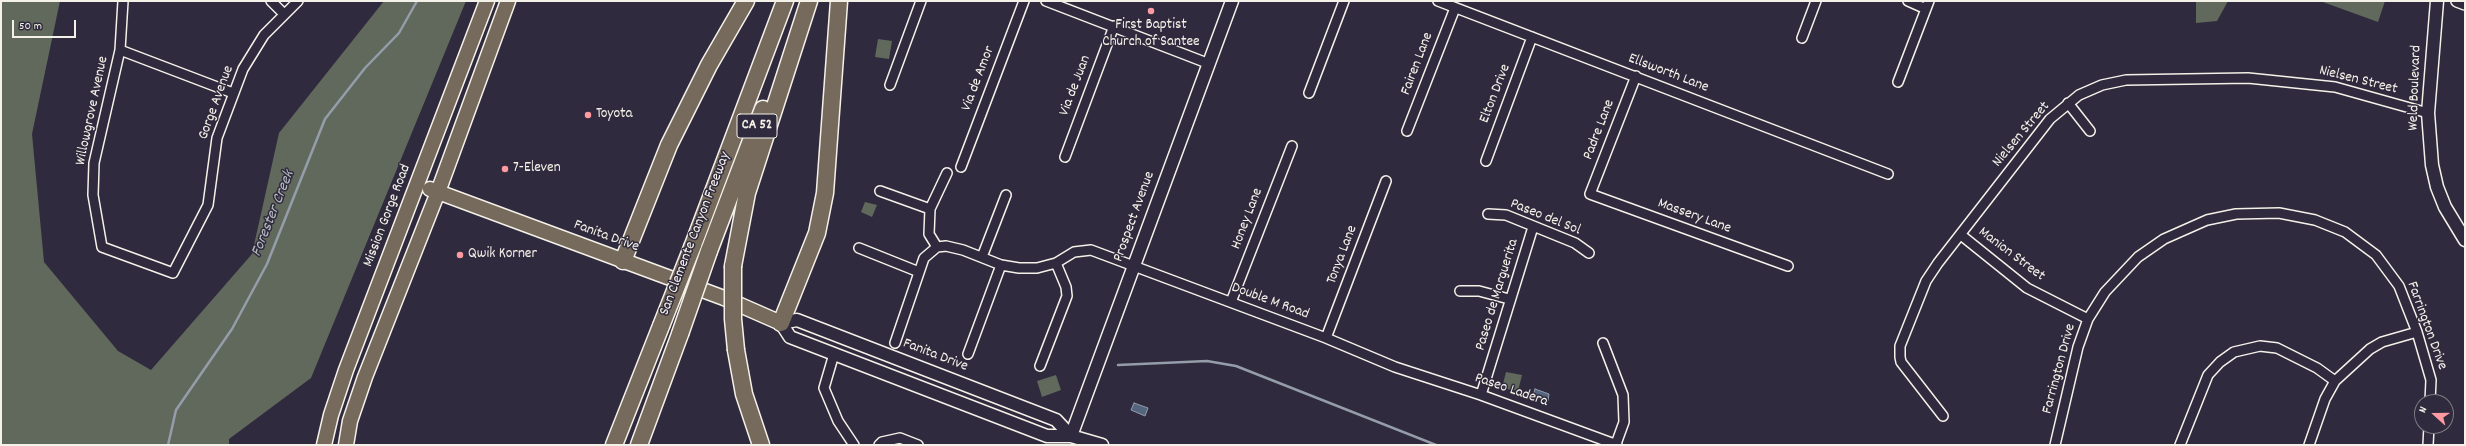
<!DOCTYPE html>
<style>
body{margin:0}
#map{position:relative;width:2466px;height:446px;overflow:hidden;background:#2f2a3d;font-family:Dekko,sans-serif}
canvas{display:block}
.frame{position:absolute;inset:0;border:2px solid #f4f1e8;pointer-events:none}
.north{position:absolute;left:2414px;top:394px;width:40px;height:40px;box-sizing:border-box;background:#2f2a3d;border:1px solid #7e7a81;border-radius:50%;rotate:291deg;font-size:11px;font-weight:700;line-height:16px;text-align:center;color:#f4f1e8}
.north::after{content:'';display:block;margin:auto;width:14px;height:18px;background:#ff9aa2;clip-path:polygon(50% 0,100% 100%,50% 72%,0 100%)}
.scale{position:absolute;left:12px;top:20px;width:64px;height:18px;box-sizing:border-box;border:2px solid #f4f1e8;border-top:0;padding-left:5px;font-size:12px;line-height:14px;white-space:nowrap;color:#f4f1e8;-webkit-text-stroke:3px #2f2a3d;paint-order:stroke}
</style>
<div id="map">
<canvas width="2466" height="446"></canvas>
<div class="frame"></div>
<div class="north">N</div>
<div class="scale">50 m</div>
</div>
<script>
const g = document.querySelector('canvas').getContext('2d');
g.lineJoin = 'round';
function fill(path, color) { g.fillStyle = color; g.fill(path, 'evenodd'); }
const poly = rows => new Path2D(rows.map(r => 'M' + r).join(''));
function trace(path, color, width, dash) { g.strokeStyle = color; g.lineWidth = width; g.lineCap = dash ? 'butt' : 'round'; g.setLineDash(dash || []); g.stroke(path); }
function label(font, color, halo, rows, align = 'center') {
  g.font = font + ' Dekko,sans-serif'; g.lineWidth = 3; g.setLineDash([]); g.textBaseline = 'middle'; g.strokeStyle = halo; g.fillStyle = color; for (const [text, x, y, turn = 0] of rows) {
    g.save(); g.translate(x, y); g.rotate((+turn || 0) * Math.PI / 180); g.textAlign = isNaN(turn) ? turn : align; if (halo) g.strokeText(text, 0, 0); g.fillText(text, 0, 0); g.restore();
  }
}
const green = poly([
 [1,1,60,1,32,134,44,262,118,351,151,370,252,254,279,133,384,1,466,1,311,378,229,439,229,445,1,445],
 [2196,1,2228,1,2217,21,2196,23],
 [2320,1,2385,1,2378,22],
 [878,39,892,41,889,59,875,57],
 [865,202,877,205,872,217,861,212],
 [1506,372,1522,375,1518,391,1502,388],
 [1056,375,1061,390,1042,397,1037,381]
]);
const water = poly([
 [1535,389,1549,394,1548,401,1533,396,1535,389],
 [1134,403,1148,408,1145,416,1131,410,1134,403]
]);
const stream = poly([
 [1118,365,1207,361,1236,366,1436,445],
 [168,445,176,410,232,329,267,264,325,119,365,68,399,33,417,1]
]);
const minor = poly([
 [123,1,120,50,94,163,93,195,102,247,173,273,208,205,217,138,243,69,264,35,298,1],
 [271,1,284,14],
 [1046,1,1207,63],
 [1438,1,1888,174],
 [1908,1,1926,9],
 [1802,38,1816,1],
 [120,50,233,93],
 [1636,76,1590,194,1788,266],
 [1898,82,1929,1],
 [890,85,921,1],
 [1309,93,1344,1],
 [2068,103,2090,131],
 [1407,131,1455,8],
 [1065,157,1114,26],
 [1486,161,1532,37],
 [961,167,1024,1],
 [880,191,930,209,929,234,937,247],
 [930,209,947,173],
 [1488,214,1506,215,1575,243,1589,253],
 [1961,235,2027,288,2088,319],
 [859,248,919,272],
 [982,257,1006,195],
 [1460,291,1479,291,1509,299],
 [1231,302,1292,146],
 [1326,338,1386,181],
 [895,343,924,258,937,247,946,246,963,250,1001,265,1019,268,1037,268,1056,263,1074,252,1091,250,1326,338,1395,367,1481,395,1617,445],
 [1603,343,1623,395,1624,422,1616,444],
 [834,354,824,388,838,421,854,445],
 [968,354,1001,265],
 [1040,366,1067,296,1066,287,1056,263],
 [1481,395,1533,227],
 [1943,416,1901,362,1900,357,1900,346,1926,281,1938,263,2050,119,2079,95,2102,85,2126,80,2248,78,2335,87,2428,113],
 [879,445,882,442,900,438,918,445],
 [2055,445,2078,347,2088,319,2105,292,2138,257,2164,239,2207,220,2236,214,2279,213,2315,220,2345,232,2376,255,2399,286,2417,332,2431,380,2430,402],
 [2180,445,2208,375,2220,362,2234,352,2260,346,2277,348,2317,368,2335,381],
 [2309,445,2325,399,2335,381,2370,349,2382,342,2417,332],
 [2428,445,2429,426]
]);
const tertiary = poly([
 [2457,1,2465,4]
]);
const secondary = poly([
 [2437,1,2428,113,2432,165,2437,187,2445,207,2465,240],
 [1071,436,1056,420,797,320,781,323,790,337,1047,436,1071,436,1102,445],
 [1071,436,1232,1]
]);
const primary = poly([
 [430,189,724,298,781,323],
 [324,445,331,415,346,370,487,1],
 [346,445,350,421,365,377,438,192,508,1]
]);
const motorway = poly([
 [693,245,785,1],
 [709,251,763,109],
 [623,261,669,145,709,65,746,1],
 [733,266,747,193,809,1],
 [781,323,817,233,825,193,839,1],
 [736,350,744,394,761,445],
 [614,445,661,326],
 [639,445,680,334]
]);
const motorwayBridge = poly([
 [733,266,733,319,736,350],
 [661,326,693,245],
 [680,334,709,251]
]);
const markers = [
 [1151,11,4,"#ff9aa2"],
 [588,115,4,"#ff9aa2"],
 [505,169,4,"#ff9aa2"],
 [460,255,4,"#ff9aa2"]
];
const shields = [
 [757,126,40]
];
const shieldNames = [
 ["CA 52",757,126]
];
const poiNames = [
 ["First Baptist",1151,26,"center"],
 ["Church of Santee",1151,43,"center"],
 ["Toyota",596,115],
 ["7-Eleven",513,169],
 ["Qwik Korner",468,255]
];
const streetNames = [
 ["Fairen Lane",1418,64,-69],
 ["Ellsworth Lane",1668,74,21],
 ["Via de Amor",979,79,-69],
 ["Nielsen Street",2358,81,14],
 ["Via de Juan",1076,86,-69],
 ["Weld Boulevard",2416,88,-88],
 ["Elton Drive",1496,94,-69],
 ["Gorge Avenue",217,103,-70],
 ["Willowgrove Avenue",93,111,-78],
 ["Padre Lane",1600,130,-69],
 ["Nielsen Street",2022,135,-50],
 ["Mission Gorge Road",388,216,-69],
 ["Prospect Avenue",1135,217,-70],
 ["Massery Lane",1694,217,20],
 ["Paseo del Sol",1545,218,22],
 ["Honey Lane",1248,219,-69],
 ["San Clemente Canyon Freeway",696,234,-69],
 ["Fanita Drive",606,237,20],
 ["Tonya Lane",1343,255,-69],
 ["Manion Street",2011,255,37],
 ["Paseo de Marguerita",1498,295,-73],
 ["Double M Road",1270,302,20],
 ["Farrington Drive",2426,326,70],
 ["Fanita Drive",935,356,21],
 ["Farrington Drive",2060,369,-75],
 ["Paseo Ladera",1511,391,19]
];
const waterNames = [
 ["Forester Creek",274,214,-68]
];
fill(green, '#61695d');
fill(water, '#54657f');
trace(water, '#949da9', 1);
trace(stream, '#949da9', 2.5);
trace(minor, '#f4f1e8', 12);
trace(tertiary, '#f4f1e8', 14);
trace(secondary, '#f4f1e8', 15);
trace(primary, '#f4f1e8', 17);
trace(motorway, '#f4f1e8', 19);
trace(minor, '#2f2a3d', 9);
trace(tertiary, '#2f2a3d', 11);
trace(secondary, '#2f2a3d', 12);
trace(primary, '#766a5c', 14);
trace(motorway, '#766a5c', 16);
trace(motorwayBridge, '#f4f1e8', 19, []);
trace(motorwayBridge, '#766a5c', 16);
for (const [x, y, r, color] of markers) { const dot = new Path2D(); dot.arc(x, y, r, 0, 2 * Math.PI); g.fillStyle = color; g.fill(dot); trace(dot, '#2f2a3d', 1.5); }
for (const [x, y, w] of shields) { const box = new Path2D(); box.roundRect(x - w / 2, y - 12, w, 24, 3); g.fillStyle = '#2f2a3d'; g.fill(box); trace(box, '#f4f1e8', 1); }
label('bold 14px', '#f4f1e8', null, shieldNames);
label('15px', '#f4f1e8', '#2f2a3d', poiNames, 'left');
label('15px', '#f4f1e8', '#2f2a3d', streetNames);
label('italic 16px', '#b4b9be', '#2f2a3d', waterNames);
</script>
